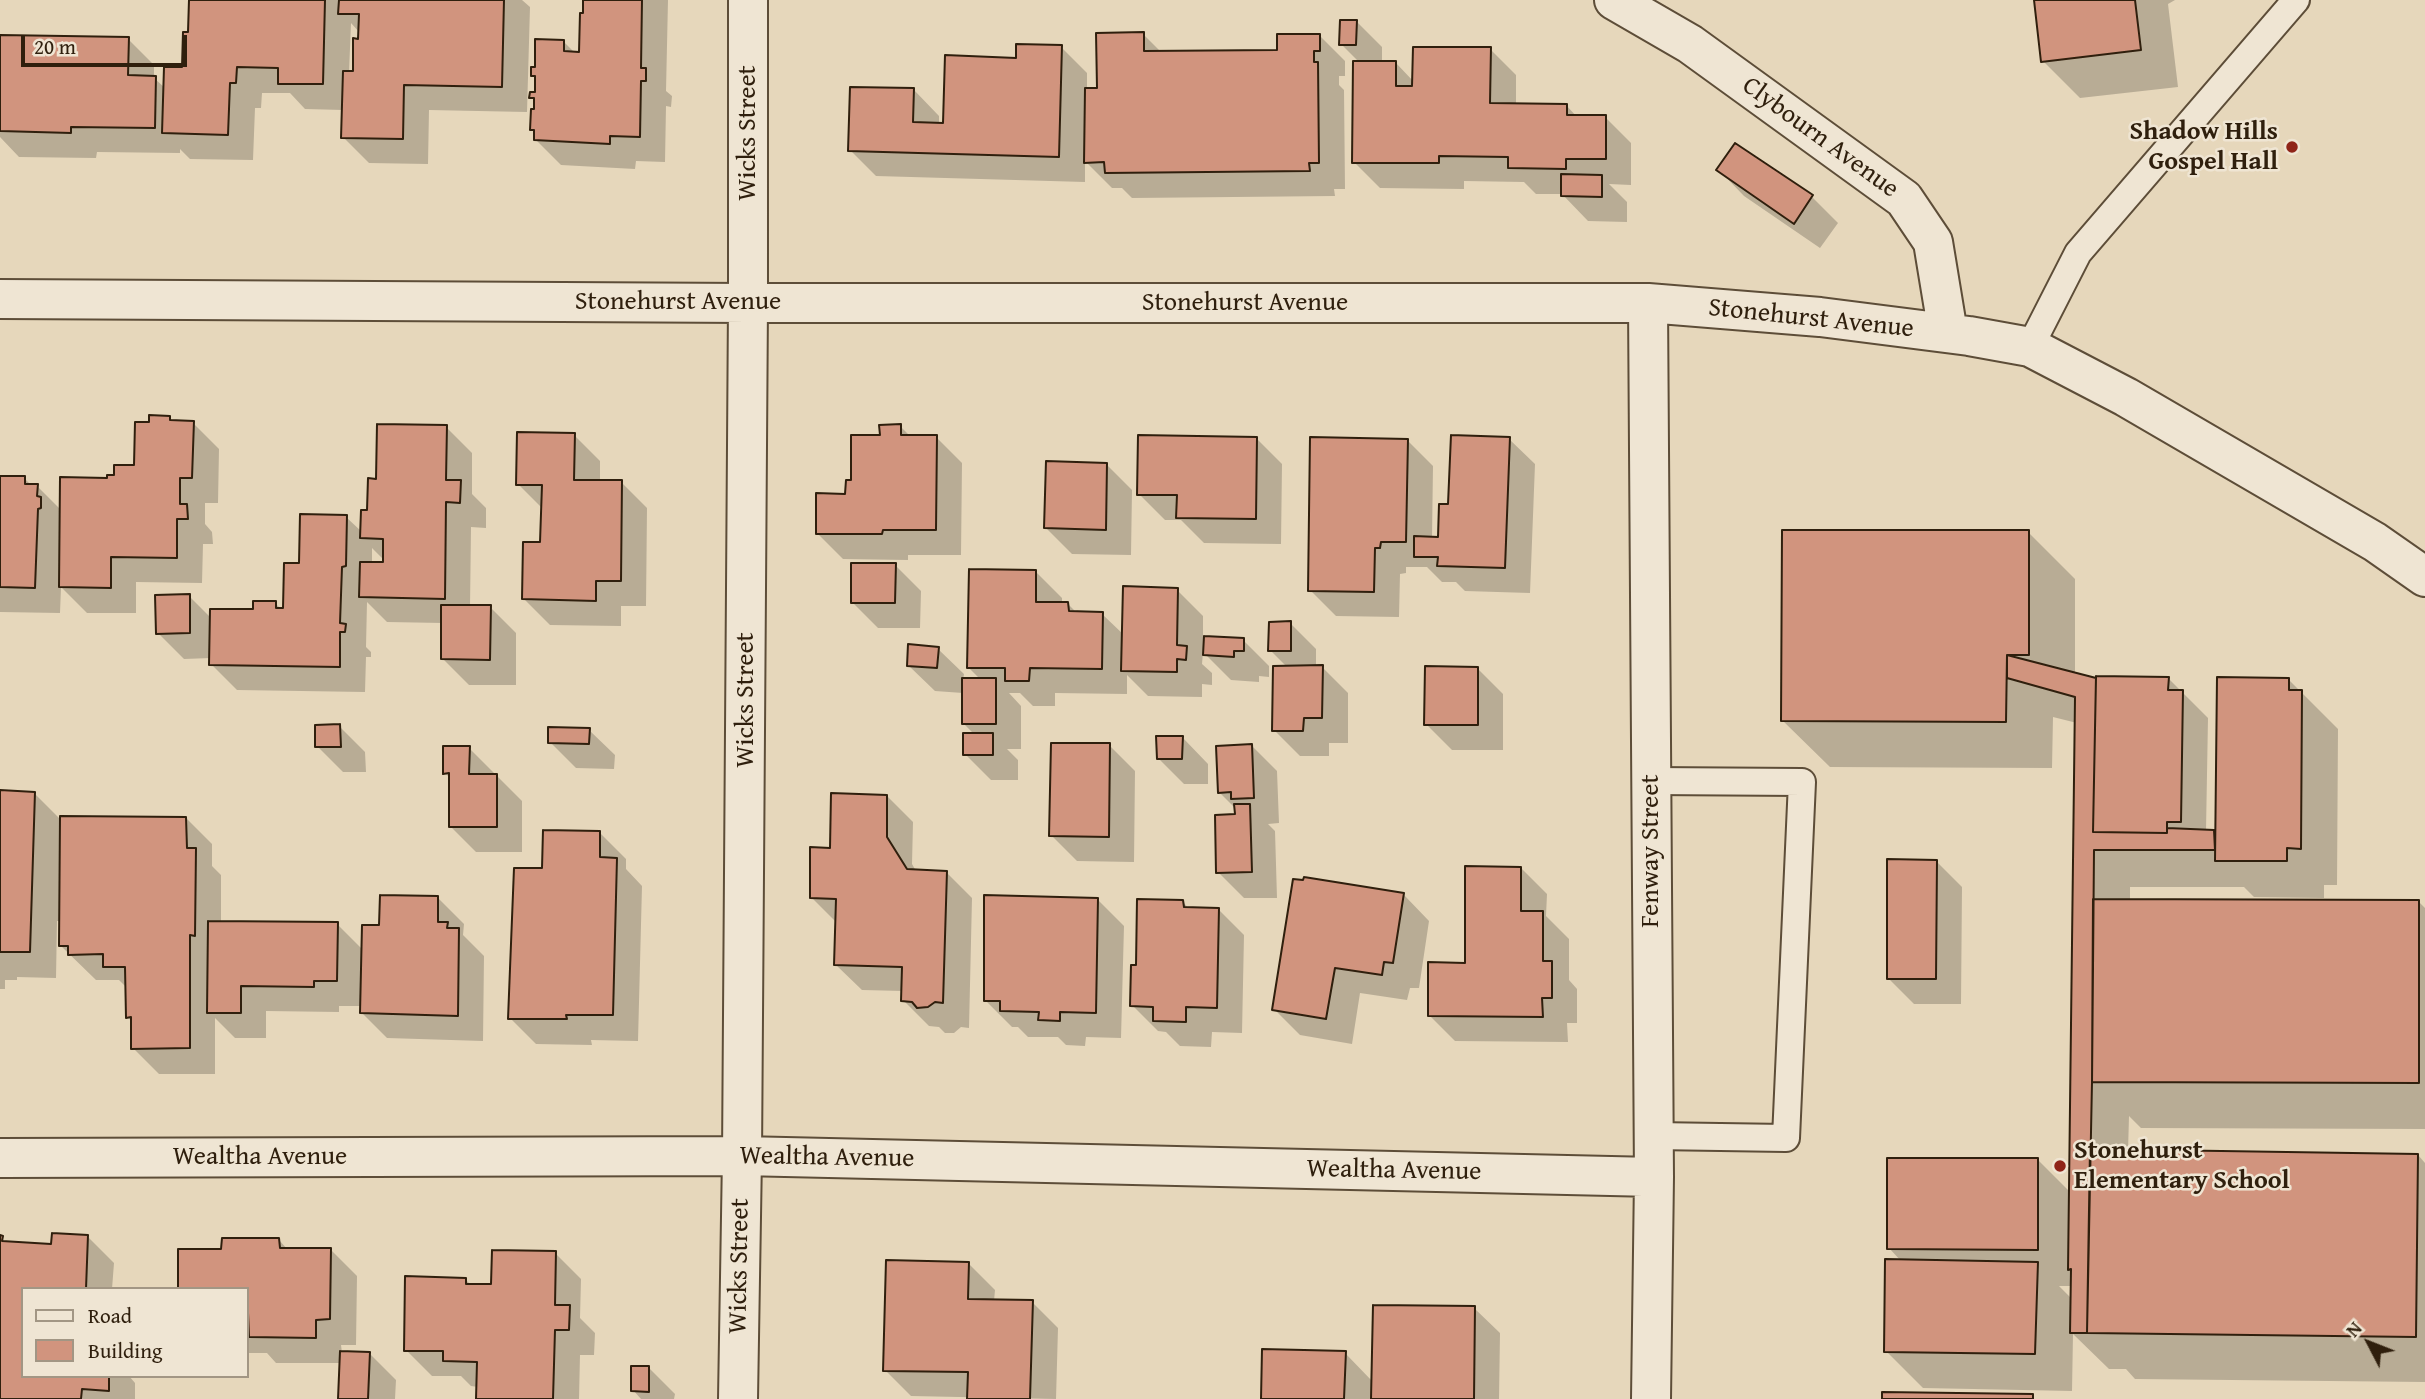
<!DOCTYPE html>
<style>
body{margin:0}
#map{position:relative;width:2425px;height:1399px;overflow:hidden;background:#e6d7bb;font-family:"Gentium Book Plus",serif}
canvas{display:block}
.legend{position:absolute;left:21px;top:1287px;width:228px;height:91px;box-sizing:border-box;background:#efe5d3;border:2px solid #a29684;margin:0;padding:9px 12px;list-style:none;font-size:21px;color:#2f1f0d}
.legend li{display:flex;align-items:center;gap:14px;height:35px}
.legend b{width:35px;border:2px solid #a29684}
.north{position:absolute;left:2334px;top:1308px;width:70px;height:70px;-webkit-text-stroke:5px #efe5d3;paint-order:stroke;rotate:312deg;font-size:19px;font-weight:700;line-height:28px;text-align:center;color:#2f1f0d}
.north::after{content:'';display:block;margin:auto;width:24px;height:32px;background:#2f1f0d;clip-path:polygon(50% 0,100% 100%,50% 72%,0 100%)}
.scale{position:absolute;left:21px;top:35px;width:166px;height:32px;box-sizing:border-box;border:4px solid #2f1f0d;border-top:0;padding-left:9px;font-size:21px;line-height:24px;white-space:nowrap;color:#2f1f0d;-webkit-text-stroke:5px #efe5d3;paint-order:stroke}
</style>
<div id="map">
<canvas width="2425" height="1399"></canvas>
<ul class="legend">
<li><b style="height:9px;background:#efe5d3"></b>Road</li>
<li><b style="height:19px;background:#d1947e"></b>Building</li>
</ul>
<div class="north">N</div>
<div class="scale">20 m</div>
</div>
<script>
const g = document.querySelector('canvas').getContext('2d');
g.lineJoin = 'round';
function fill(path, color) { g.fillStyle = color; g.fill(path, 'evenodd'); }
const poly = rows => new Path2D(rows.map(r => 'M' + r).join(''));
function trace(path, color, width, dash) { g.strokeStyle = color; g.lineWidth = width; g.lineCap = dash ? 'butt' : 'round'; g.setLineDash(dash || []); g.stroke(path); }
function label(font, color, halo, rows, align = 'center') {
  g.font = font + ' "Gentium Book Plus",serif'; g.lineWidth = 5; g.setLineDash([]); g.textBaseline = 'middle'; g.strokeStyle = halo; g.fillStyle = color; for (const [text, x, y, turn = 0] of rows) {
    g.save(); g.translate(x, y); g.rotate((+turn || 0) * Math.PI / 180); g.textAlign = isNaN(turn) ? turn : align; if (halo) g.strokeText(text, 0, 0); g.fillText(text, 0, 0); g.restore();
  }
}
const shadow = poly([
 [190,0,522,0,530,7,527,112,429,110,428,164,369,163,343,137,343,110,305,109,290,93,262,93,261,108,255,108,253,160,190,159,180,149,180,153,97,152,96,158,19,157,0,137,0,37,128,39,154,65,154,78,165,88,184,69,190,34],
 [351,23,360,33,355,73,349,73],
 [585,0,668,0,666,91,672,96,671,107,666,106,665,162,636,161,635,169,561,165,535,139,536,133,532,129,536,102,531,97,537,94,537,79,533,76,537,69,564,42,576,54,581,54],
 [2036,0,2175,0,2168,4,2178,87,2080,98,2043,61],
 [1356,21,1382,47,1382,63,1396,63,1414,82,1490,49,1516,75,1516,105,1566,105,1577,117,1605,117,1631,143,1631,185,1609,184,1627,202,1627,222,1588,221,1562,194,1536,194,1524,182,1464,181,1464,189,1380,188,1354,162,1360,63,1341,44],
 [1143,34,1162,53,1279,52,1319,35,1345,61,1345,76,1339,76,1339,85,1344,90,1345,189,1334,189,1335,196,1132,198,1122,188,1112,188,1085,161,1085,182,876,176,850,150,914,90,939,116,939,125,945,125,1018,60,1061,47,1087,73,1087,90,1098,90],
 [1719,170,1812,197,1838,223,1820,248,1744,196],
 [169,417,174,422,193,423,219,449,218,503,205,503,205,524,212,532,213,544,203,544,202,583,136,582,136,613,87,613,61,587,60,613,0,612,0,477,24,478,32,486,37,486,61,510,108,480,136,467,151,424],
 [900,426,911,437,936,437,962,463,961,555,908,555,908,560,843,559,817,533,847,496,882,437],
 [446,427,472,453,472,494,486,508,486,528,471,527,470,607,490,607,516,633,516,685,469,685,443,659,443,623,387,622,367,602,366,647,371,652,371,657,366,657,365,692,237,690,211,664,211,658,184,659,158,633,189,596,211,618,254,611,275,603,282,610,285,610,301,565,346,517,362,532,378,480],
 [372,548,385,561,385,564,372,564],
 [574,435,600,461,600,482,621,482,647,508,646,606,621,606,621,626,550,625,524,599,542,544,543,509,518,484],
 [1256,438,1282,464,1281,544,1204,543,1181,520,1165,520,1139,494],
 [1509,439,1535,464,1530,593,1465,591,1456,582,1442,582,1427,567,1406,567,1406,573,1400,574,1399,617,1336,616,1310,590,1407,440,1433,466,1432,538,1439,538,1450,506],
 [1106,464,1132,490,1131,555,1072,554,1046,528],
 [2028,532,2075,579,2075,674,2095,679,2168,678,2208,718,2206,831,2216,832,2289,680,2338,729,2337,885,2324,885,2324,898,2254,897,2244,887,2130,887,2130,901,2419,902,2425,908,2425,1129,2141,1128,2129,1116,2128,1152,2418,1155,2425,1163,2425,1382,2135,1379,2126,1369,2109,1369,2073,1334,2072,1391,1923,1388,1886,1351,1901,1261,1889,1248,2038,1160,2071,1193,2077,723,2053,717,2052,768,1830,767,1783,721],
 [2059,1286,2072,1286,2072,1299],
 [895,565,921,591,920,628,878,628,852,602],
 [1036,572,1062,598,1062,604,1068,604,1077,613,1102,614,1124,635,1177,590,1203,616,1203,637,1243,640,1269,666,1269,677,1259,676,1259,682,1231,680,1203,652,1202,664,1212,673,1212,685,1202,684,1202,697,1148,696,1127,675,1127,694,1055,693,1055,706,1033,706,1020,693,1009,693,1021,706,1021,749,1007,749,1018,760,1018,780,991,780,965,754,974,734,964,724,963,693,935,691,909,666,938,649,964,674,963,680,981,680,968,667],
 [1290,623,1316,649,1316,667,1322,667,1348,693,1348,743,1329,743,1329,756,1300,756,1274,730,1287,667,1270,650],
 [1477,668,1503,694,1503,750,1452,750,1426,724],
 [339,726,365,752,366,772,343,772,317,746],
 [589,730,615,755,614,769,576,768,550,742],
 [1183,738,1208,764,1208,784,1184,784,1158,758],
 [1109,745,1135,771,1134,862,1077,861,1051,835],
 [1252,746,1277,771,1279,823,1268,824,1275,831,1277,898,1244,898,1218,872,1236,816,1236,809,1219,792],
 [469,748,522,801,522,852,476,852,450,826,450,778,445,773],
 [0,792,34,793,62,821,186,818,212,844,212,866,221,875,221,923,337,924,363,950,381,927,438,898,464,924,463,935,484,956,483,1041,387,1038,361,1012,361,1006,339,1006,339,1012,266,1011,266,1038,235,1038,215,1018,215,1074,159,1074,133,1048,133,1022,127,1017,127,988,119,980,96,980,60,945,61,921,57,921,56,978,17,977,17,980,5,980,5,989,0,989],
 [887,796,913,822,912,864,916,871,946,872,972,898,969,1028,961,1027,954,1033,945,1033,939,1027,929,1026,903,1000,904,991,862,990,836,965,837,923,811,897,831,849],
 [600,833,626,859,626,869,642,886,638,1041,591,1040,592,1045,536,1044,510,1018,544,870],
 [1936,861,1962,887,1961,1004,1914,1004,1888,978],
 [1521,868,1547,894,1546,916,1569,939,1569,980,1577,989,1577,1023,1567,1023,1568,1042,1455,1041,1429,1015,1466,965],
 [1404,895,1429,921,1419,988,1410,988,1407,1000,1360,993,1352,1044,1300,1035,1274,1009],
 [1098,900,1124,926,1121,1038,1086,1037,1085,1046,1066,1045,1058,1037,1028,1037,1018,1027,1012,1027,986,1001],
 [1183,902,1189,909,1218,909,1244,935,1242,1033,1212,1032,1211,1047,1180,1046,1166,1032,1158,1031,1132,1005,1138,967],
 [0,1237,8,1244,53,1246,88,1237,114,1263,112,1289,23,1289,23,1376,129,1376,135,1383,135,1399,0,1399],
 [279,1240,288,1250,331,1250,357,1276,356,1345,341,1345,342,1353,370,1354,396,1380,395,1399,340,1399,342,1363,276,1363,267,1353,247,1353,247,1289,223,1251],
 [555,1253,581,1279,580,1318,595,1333,594,1355,580,1355,579,1399,478,1399,478,1387,471,1386,461,1376,432,1376,406,1350,465,1279,471,1285,493,1286],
 [969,1264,995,1290,994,1301,1032,1302,1058,1328,1056,1399,911,1396,885,1370],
 [1474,1308,1500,1333,1499,1399,1263,1399,1345,1353,1373,1382],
 [649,1368,675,1394,674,1399,641,1399,633,1390]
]);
const building = poly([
 [189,0,325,0,323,84,278,84,278,68,237,67,236,83,230,83,228,135,162,133,164,67,182,67,183,32,188,32,189,0],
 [339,0,504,0,502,87,404,85,403,139,341,138,343,71,353,71,353,38,358,39,359,14,338,14,339,0],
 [583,0,642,0,641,68,646,68,646,81,641,81,640,137,610,136,610,144,534,140,534,130,530,130,531,109,534,109,534,98,529,98,530,92,535,92,535,76,531,76,531,67,535,67,535,39,564,40,564,51,579,52,580,13,583,13,583,0],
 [2034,0,2135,0,2141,50,2041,62,2034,0],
 [1340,20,1357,20,1356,45,1339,45,1340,20],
 [1144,32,1144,51,1277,50,1277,34,1320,34,1320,51,1314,51,1314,62,1318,62,1319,163,1309,163,1310,171,1105,173,1104,162,1084,163,1085,88,1097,88,1096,33,1144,32],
 [0,35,129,37,128,75,156,76,155,128,71,127,71,133,0,131,0,35],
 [1016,44,1062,45,1059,157,848,151,850,87,914,88,913,122,943,123,945,55,1016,58,1016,44],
 [1413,47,1491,47,1490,103,1567,104,1567,115,1606,115,1606,159,1566,159,1566,169,1508,168,1508,157,1439,156,1439,163,1352,163,1353,61,1396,61,1396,86,1412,86,1413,47],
 [1735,143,1813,195,1794,224,1716,170,1735,143],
 [1561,174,1602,175,1602,197,1561,196,1561,174],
 [149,415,170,416,170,420,194,421,192,478,180,478,180,504,187,504,188,519,177,519,177,558,111,557,111,588,59,587,60,477,107,478,107,475,114,475,114,465,134,465,135,422,149,422,149,415],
 [377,424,447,425,446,480,461,480,460,503,446,502,445,599,359,597,360,562,383,562,383,539,360,538,361,510,367,510,368,478,376,479,377,424],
 [901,424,901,435,937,435,936,530,883,530,882,534,816,534,816,493,845,494,846,480,851,480,851,435,880,435,879,425,901,424],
 [517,432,575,433,574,480,622,480,621,581,596,581,596,601,522,599,523,542,540,542,542,485,516,485,517,432],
 [1138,435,1257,437,1256,519,1176,518,1177,495,1137,495,1138,435],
 [1451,435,1510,437,1505,568,1437,566,1438,557,1414,557,1414,536,1438,537,1439,504,1448,504,1451,435],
 [1310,437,1408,439,1406,542,1381,542,1380,548,1375,548,1374,592,1308,591,1310,437],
 [1046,461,1107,463,1106,530,1044,528,1046,461],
 [0,476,25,476,25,484,38,484,37,496,41,497,41,508,38,509,35,588,0,587,0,476],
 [300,514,347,515,346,566,342,567,340,623,346,624,345,632,340,632,340,667,209,665,210,609,253,609,253,601,276,601,276,608,283,608,284,563,299,563,300,514],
 [1782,530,2029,530,2029,655,2007,655,2006,722,1781,721,1782,530],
 [851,563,896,563,895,603,851,603,851,563],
 [969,569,1036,570,1036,602,1068,602,1069,611,1103,612,1102,669,1030,668,1029,681,1005,681,1005,668,967,668,969,569],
 [1123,586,1178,588,1177,645,1187,646,1186,660,1177,659,1177,672,1121,671,1123,586],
 [190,594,190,633,156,634,155,595,190,594],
 [441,605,491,605,490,660,441,659,441,605],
 [1291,621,1291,651,1268,651,1269,622,1291,621],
 [1204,636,1244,638,1244,651,1234,651,1234,657,1203,655,1204,636],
 [908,644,939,647,937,668,907,666,908,644],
 [2007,655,2096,678,2093,832,2167,833,2167,828,2214,830,2215,850,2094,850,2092,1082,2087,1333,2070,1333,2071,1269,2068,1270,2075,697,2007,678,2007,655],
 [1323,665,1322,718,1304,718,1303,731,1272,731,1273,666,1323,665],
 [1425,666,1478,667,1478,725,1424,725,1425,666],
 [2096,676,2169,677,2168,690,2183,690,2181,822,2167,822,2167,833,2093,832,2096,676],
 [2217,677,2289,678,2289,690,2302,690,2301,849,2287,848,2287,861,2215,861,2217,677],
 [962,678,996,678,996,724,962,724,962,678],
 [340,724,341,747,315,747,315,725,340,724],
 [548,727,590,728,589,744,548,743,548,727],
 [963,733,993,733,993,755,963,755,963,733],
 [1156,736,1183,736,1182,759,1157,759,1156,736],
 [1051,743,1110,743,1109,837,1049,836,1051,743],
 [1252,744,1254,798,1231,799,1231,792,1218,793,1216,746,1252,744],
 [443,746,470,746,469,774,497,774,497,827,449,827,449,773,443,774,443,746],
 [0,790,35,792,30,952,0,952,0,790],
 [831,793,887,795,887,837,907,869,947,871,943,1003,935,1002,928,1007,917,1008,912,1002,901,1001,902,967,834,965,836,899,810,898,810,847,830,848,831,793],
 [1234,804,1250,804,1252,872,1216,873,1215,815,1235,814,1234,804],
 [60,816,186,817,187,848,196,848,195,936,190,935,190,1048,131,1049,131,1017,126,1018,125,967,103,967,103,954,68,955,68,946,59,946,60,816],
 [543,830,600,831,600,857,617,858,613,1015,566,1015,567,1019,508,1019,514,868,542,868,543,830],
 [1887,859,1937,860,1936,979,1887,979,1887,859],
 [1465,866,1521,867,1521,911,1543,911,1543,961,1552,961,1552,998,1542,998,1543,1017,1428,1016,1428,962,1465,963,1465,866],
 [1304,877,1404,893,1393,963,1384,962,1382,975,1335,968,1326,1019,1272,1010,1293,879,1303,880,1304,877],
 [380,895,438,896,438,922,448,922,447,928,459,928,458,1016,360,1013,362,925,379,925,380,895],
 [984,895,1098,898,1096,1013,1060,1012,1060,1021,1038,1020,1039,1012,1000,1011,1000,1001,984,1001,984,895],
 [1137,899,1183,900,1184,907,1219,908,1217,1008,1186,1007,1186,1022,1153,1021,1153,1007,1130,1006,1131,965,1136,965,1137,899],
 [2093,899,2419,900,2419,1083,2092,1082,2093,899],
 [208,921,338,922,337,981,314,981,314,987,241,986,241,1013,207,1013,208,921],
 [2090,1149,2418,1154,2416,1337,2087,1333,2090,1149],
 [1887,1158,2038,1158,2038,1250,1887,1249,1887,1158],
 [52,1233,88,1235,86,1289,23,1289,23,1376,109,1376,109,1391,82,1389,81,1399,0,1399,0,1235,3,1236,2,1241,51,1244,52,1233],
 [222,1238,279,1238,280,1248,331,1248,330,1319,316,1320,316,1338,249,1337,247,1289,178,1289,178,1249,221,1249,222,1238],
 [492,1250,556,1251,555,1305,570,1305,569,1330,555,1330,553,1399,476,1399,477,1362,443,1361,443,1351,404,1351,405,1276,466,1278,466,1284,491,1284,492,1250],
 [1885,1259,2038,1262,2035,1354,1884,1352,1885,1259],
 [886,1260,969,1262,968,1299,1033,1300,1030,1399,967,1399,968,1372,883,1371,886,1260],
 [1373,1305,1475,1306,1474,1399,1371,1399,1373,1305],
 [1262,1349,1346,1351,1344,1399,1261,1399,1262,1349],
 [340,1351,370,1352,368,1399,338,1399,340,1351],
 [631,1366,649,1366,649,1392,631,1391,631,1366],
 [1882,1392,2033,1394,2033,1399,1882,1399,1882,1392]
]);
const service = poly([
 [2030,347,2078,253,2296,0],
 [1651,781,1802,782,1786,1138,1654,1136]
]);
const minor = poly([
 [1614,0,1690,44,1904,199,1933,242,1948,333],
 [0,299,748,303,1648,303,1820,317,1969,336,2030,347,2126,397,2375,542,2425,577],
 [1648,303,1654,1177,1651,1399],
 [0,1158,742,1156,1654,1177],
 [738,1399,742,1156,748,303,748,0]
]);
const markers = [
 [2292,147,7,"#8f2418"],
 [2060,1166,7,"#8f2418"]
];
const poiNames = [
 ["Shadow Hills",2278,132],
 ["Gospel Hall",2278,162],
 ["Stonehurst",2074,1151,"left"],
 ["Elementary School",2074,1181,"left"]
];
const streetNames = [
 ["Wicks Street",748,133,-90],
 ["Clybourn Avenue",1820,138,36],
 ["Stonehurst Avenue",678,302],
 ["Stonehurst Avenue",1245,303],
 ["Stonehurst Avenue",1811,319,6],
 ["Wicks Street",746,700,-90],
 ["Fenway Street",1651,851,-90],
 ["Wealtha Avenue",260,1157],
 ["Wealtha Avenue",827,1158,1],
 ["Wealtha Avenue",1394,1171,1],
 ["Wicks Street",740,1266,-89]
];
fill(shadow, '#0003');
fill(building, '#d1947e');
trace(building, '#2f1f0d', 2);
trace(service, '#5d4d38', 30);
trace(minor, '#5d4d38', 42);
trace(service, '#efe5d3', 26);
trace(minor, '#efe5d3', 38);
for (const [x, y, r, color] of markers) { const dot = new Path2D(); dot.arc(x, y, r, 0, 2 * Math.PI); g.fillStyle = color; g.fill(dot); trace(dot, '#efe5d3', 2.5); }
label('bold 26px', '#2f1f0d', '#efe5d3', poiNames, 'right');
label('26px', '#2f1f0d', '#efe5d3', streetNames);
</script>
